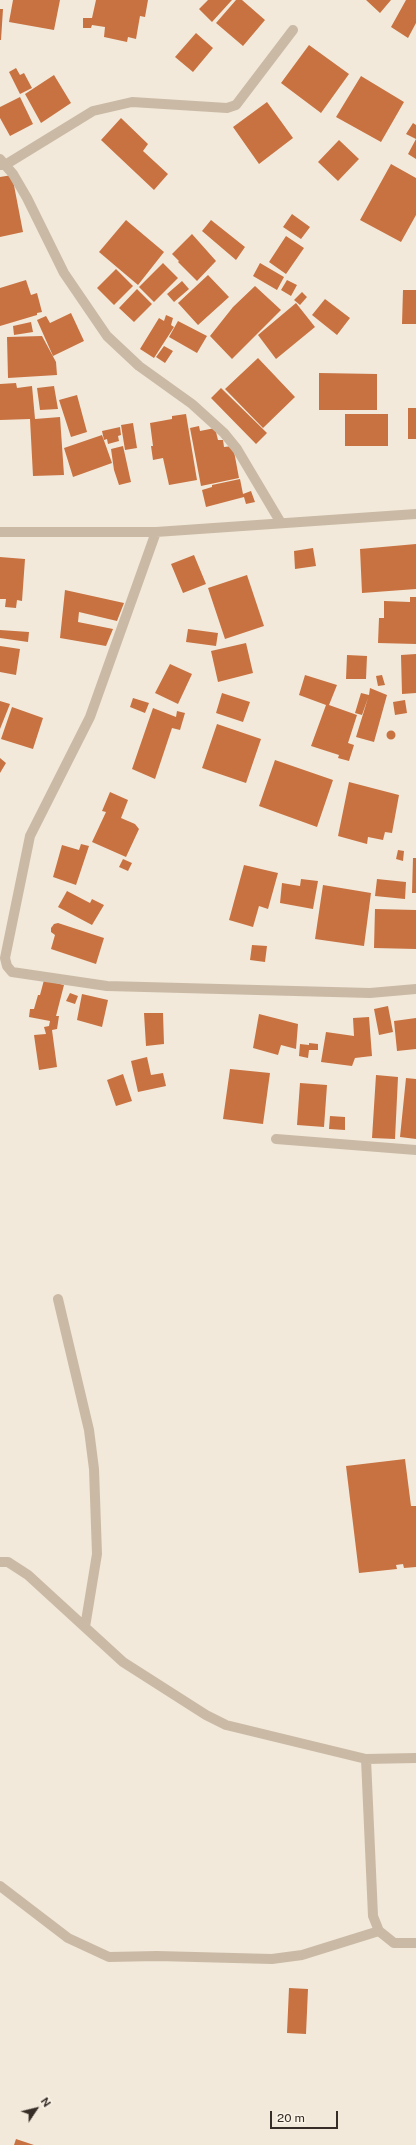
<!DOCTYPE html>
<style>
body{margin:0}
#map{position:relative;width:416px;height:2145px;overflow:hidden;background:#f2e9da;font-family:"Public Sans",sans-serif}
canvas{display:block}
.north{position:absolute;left:16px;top:2089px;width:40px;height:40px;-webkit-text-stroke:3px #faf3e6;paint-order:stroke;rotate:55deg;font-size:11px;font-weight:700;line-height:16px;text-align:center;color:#362d27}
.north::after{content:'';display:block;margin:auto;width:14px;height:18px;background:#362d27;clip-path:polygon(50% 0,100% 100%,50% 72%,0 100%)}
.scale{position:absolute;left:270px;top:2111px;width:68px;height:18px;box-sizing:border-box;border:2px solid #362d27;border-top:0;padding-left:5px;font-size:12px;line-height:14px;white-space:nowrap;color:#362d27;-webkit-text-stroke:3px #faf3e6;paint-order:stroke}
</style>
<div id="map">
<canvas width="416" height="2145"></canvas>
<div class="north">N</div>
<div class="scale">20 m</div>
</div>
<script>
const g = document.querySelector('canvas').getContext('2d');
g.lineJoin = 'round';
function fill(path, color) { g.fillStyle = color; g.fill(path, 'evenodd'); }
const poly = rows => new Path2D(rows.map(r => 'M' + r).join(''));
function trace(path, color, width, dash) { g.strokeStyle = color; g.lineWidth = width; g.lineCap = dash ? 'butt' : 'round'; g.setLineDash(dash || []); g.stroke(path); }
const building = poly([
 [13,0,60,0,54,30,9,22],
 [96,0,148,0,145,17,140,16,136,39,128,37,127,42,104,37,105,27,92,25,91,28,83,28,83,18,92,18],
 [208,0,232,0,212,22,199,9],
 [236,0,242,0,265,20,243,46,216,23],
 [366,0,391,0,380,13],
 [406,0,416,0,416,23,408,38,391,27],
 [0,9,3,9,1,40,0,40],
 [196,33,213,48,193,72,175,57],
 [309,45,349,74,321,113,281,83],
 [16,68,20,75,24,73,32,88,20,94,9,72],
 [54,75,71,103,41,123,25,94],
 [361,76,404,102,381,142,336,117],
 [20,97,33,124,10,136,0,118,0,107],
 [267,102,293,138,259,164,233,127],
 [121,118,148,144,143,151,168,174,154,190,101,140],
 [413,123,416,125,416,159,408,154,416,139,406,134],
 [339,140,359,159,338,181,318,162],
 [391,164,416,178,416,215,401,242,360,220],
 [12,175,23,232,0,237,0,177],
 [292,214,310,227,301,239,283,227],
 [126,220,164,252,138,285,99,252],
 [211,220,245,247,236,260,202,231],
 [192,234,216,261,197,281,178,262,179,261,172,254],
 [286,236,304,248,286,274,269,262],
 [163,263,178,278,154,302,139,287],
 [260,263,284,277,277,290,253,276],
 [116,269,133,286,114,305,97,288],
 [208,275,229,297,198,325,178,303],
 [26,280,31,295,37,293,42,312,37,313,37,315,0,326,0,288],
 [287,280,297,285,291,296,281,290],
 [182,281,189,289,174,302,167,294],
 [255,286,281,310,232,359,210,336,233,307],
 [137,289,152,304,134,322,119,308],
 [403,290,416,290,416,324,402,324],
 [302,292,307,297,300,305,294,300],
 [325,299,350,318,337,335,312,315],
 [296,303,315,327,276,359,258,335],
 [71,313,84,341,53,356,37,320,46,316,50,323],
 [166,315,173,318,171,325,174,327,154,358,140,349,159,318,164,321],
 [178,321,207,336,197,353,169,337],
 [31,322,33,332,14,335,13,326],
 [42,336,56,362,57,375,8,378,7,337],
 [164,346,173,351,165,363,156,357],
 [258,358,295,397,263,428,225,389],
 [319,373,377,374,377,410,319,410],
 [16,383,17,388,32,386,35,419,60,417,64,475,33,476,30,419,0,420,0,384],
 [54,386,58,409,40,410,37,388],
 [221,388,267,433,256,444,211,398],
 [77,395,87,432,71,437,59,400],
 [408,408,416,408,416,439,408,439],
 [186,414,197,480,169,485,163,458,153,460,151,446,153,446,150,423,172,419,172,416],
 [345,414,388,414,388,446,345,446],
 [133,423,137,448,125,450,121,425],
 [199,426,200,431,215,428,218,440,223,440,224,447,233,446,239,478,201,486,190,428],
 [120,427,121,435,118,436,119,441,108,444,107,439,104,440,102,431],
 [102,435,112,463,73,477,64,448],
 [123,446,131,482,119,485,114,470,111,449],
 [240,479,243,494,251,491,255,502,246,504,244,497,206,507,202,490,212,487,212,485],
 [416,544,416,589,362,593,360,549],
 [313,548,316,566,295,569,294,551],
 [194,555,206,584,183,593,171,564],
 [0,557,25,559,22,601,17,600,16,608,5,607,6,599,0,599],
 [247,575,264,626,225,639,208,588],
 [65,590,124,603,117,621,79,612,78,622,113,629,106,646,60,638],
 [410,597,416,597,416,644,378,643,379,618,384,618,384,601,410,602],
 [188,629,218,633,216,646,186,642],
 [0,630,29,632,28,642,0,638],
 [246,643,253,673,218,682,211,651],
 [0,646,20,649,16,675,0,672],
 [416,654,416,693,402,694,401,655],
 [347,655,367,656,366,679,346,679],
 [170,664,192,674,178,704,155,693],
 [305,675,337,685,329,705,357,715,348,743,354,745,349,761,338,758,339,755,311,746,326,705,299,695],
 [382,675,385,685,378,686,376,676],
 [370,688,387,695,374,742,356,737,368,698,362,715,355,713,361,693,369,695],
 [222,693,250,702,243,722,216,713],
 [133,698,149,703,145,713,130,707],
 [405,700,407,713,395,715,393,702],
 [0,701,10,704,0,729],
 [12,707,43,718,33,749,1,739],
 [153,708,176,717,177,711,185,713,180,730,172,728,155,779,132,769],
 [217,724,261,739,246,783,202,768],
 '386.5 735a4.5 4.5 0 1 1 9 0a4.5 4.5 0 1 1-9 0Z',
 [0,758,6,763,0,773],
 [275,760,333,780,317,827,259,806],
 [349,782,399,795,392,833,385,832,383,840,368,837,367,844,338,836],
 [110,792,128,800,121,818,135,824,139,829,126,857,92,842,106,812,102,811],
 [81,844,89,846,76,885,53,877,62,845,79,850],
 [398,850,404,851,403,861,396,859],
 [413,858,416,858,416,893,412,893],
 [123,859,132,863,128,871,119,867],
 [244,865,278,873,268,909,259,906,253,927,229,920],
 [301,879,318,881,313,909,280,903,282,883,300,886],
 [377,879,406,882,405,899,375,896],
 [323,885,371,893,364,946,315,939],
 [67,891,90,903,92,899,104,905,92,925,58,907],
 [375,909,416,910,416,949,374,948],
 [58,923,104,938,96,964,51,949,55,935,51,932,51,928,54,924],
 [252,945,267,946,265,962,250,960],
 [44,980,64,985,56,1016,59,1016,57,1029,52,1030,57,1067,39,1070,34,1035,46,1034,44,1027,49,1026,50,1021,29,1017,30,1009,34,1009,38,995,40,995],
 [70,993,78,996,75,1004,66,1001],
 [82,994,108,1000,102,1027,77,1020],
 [388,1006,393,1032,379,1035,374,1009],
 [144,1013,163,1013,164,1044,146,1046],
 [259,1014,298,1024,296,1049,281,1045,278,1055,253,1048],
 [369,1017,372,1056,355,1058,352,1066,321,1062,326,1032,354,1036,353,1018],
 [416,1018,416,1049,397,1051,394,1021],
 [309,1043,318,1044,318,1050,309,1050,308,1058,299,1056,300,1044,309,1045],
 [147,1057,151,1075,163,1073,166,1086,138,1092,131,1061],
 [230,1069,270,1073,263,1124,223,1119],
 [123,1074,132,1101,116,1106,107,1080],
 [376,1075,398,1077,395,1139,372,1138],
 [406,1078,416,1079,416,1139,400,1137],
 [300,1083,327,1085,324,1127,297,1125],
 [330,1116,345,1117,345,1130,329,1129],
 [405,1459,411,1506,416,1506,416,1567,404,1568,403,1564,396,1565,397,1569,359,1573,346,1466],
 [289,1988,308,1989,306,2034,287,2033],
 [16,2139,34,2145,14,2145]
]);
const street = poly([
 [0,159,13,174,27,198,64,273,107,336,139,366,192,404,224,433,237,449,281,523],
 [0,165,5,165,93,111,132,102,227,108,236,105,293,30],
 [0,532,156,532,416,514],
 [156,532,90,717,30,836,5,958,7,966,12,972,107,986,370,993,416,989],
 [276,1139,416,1150],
 [58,1299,89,1430,94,1469,97,1554,85,1627],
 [0,1562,8,1562,28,1575,123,1662,206,1715,226,1725,366,1759,416,1758],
 [366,1759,373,1916,379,1931,394,1943,416,1943],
 [0,1886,68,1938,109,1957,157,1956,272,1959,302,1955,379,1931]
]);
fill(building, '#c87241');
trace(street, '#cabaa5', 10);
</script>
